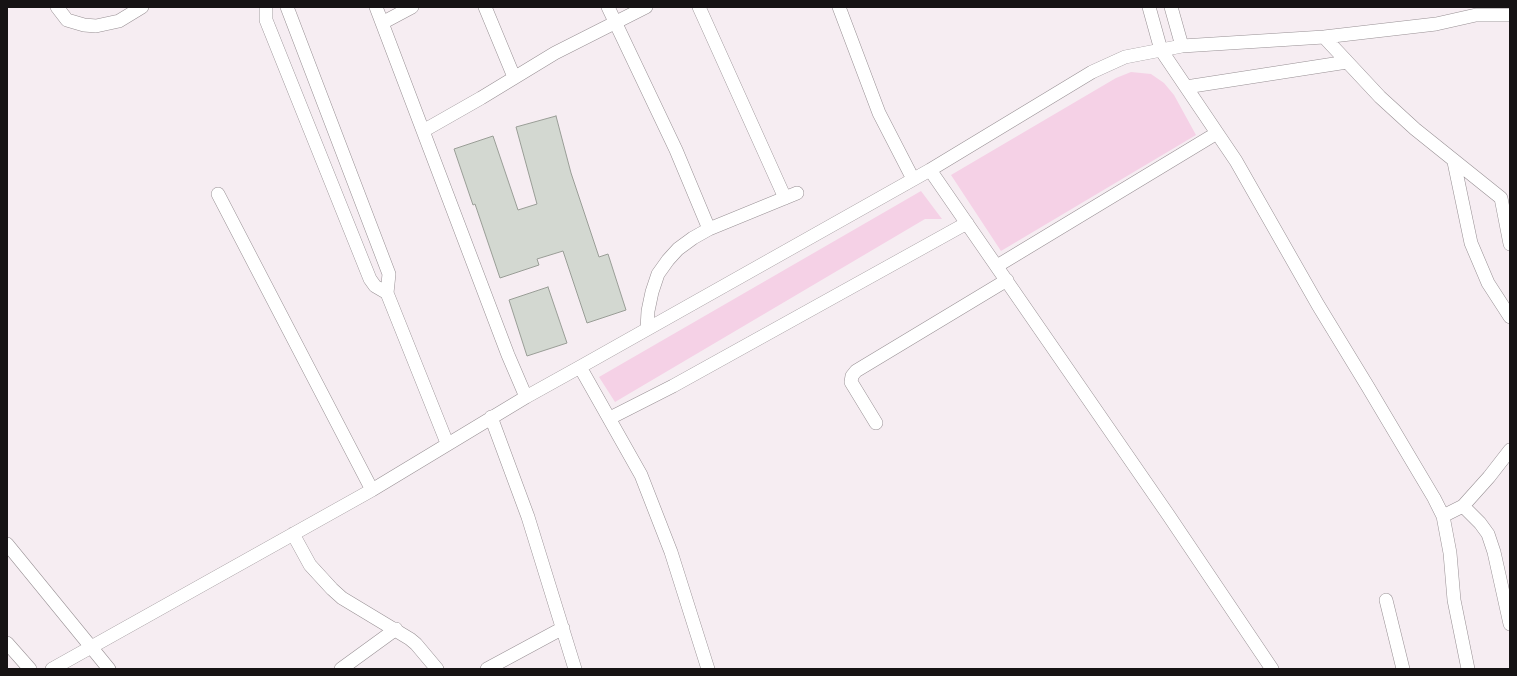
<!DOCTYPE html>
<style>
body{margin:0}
#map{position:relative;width:1517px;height:676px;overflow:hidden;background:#f6edf2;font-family:Ubuntu,sans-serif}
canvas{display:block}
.frame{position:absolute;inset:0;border:8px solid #161314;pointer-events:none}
</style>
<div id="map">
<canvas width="1517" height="676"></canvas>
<div class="frame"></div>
</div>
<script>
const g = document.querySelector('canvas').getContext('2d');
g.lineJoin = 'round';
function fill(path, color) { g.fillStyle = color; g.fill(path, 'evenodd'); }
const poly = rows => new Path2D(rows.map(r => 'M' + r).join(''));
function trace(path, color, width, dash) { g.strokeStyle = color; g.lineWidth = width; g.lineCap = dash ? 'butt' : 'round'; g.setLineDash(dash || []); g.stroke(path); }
const green = poly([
 [1131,72,1151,74,1164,83,1174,95,1196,135,1001,251,951,175,1116,78],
 [921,191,942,219,925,219,615,402,599,377]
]);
const building = poly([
 [556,116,571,173,599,257,608,254,626,310,587,323,563,251,537,259,539,265,500,278,475,204,473,205,454,149,493,136,518,210,537,204,516,127,556,116],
 [548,287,567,343,527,356,509,300,548,287]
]);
const minor = poly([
 [57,7,67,20,84,25,96,26,119,21,142,7],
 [266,7,266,20,370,279,375,286,387,293],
 [287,7,389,274,387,293,447,443],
 [376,7,508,355,526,397],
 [485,7,514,77],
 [608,7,676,150,709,229],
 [699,7,785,198],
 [839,7,879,113,913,179],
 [1149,7,1161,50,1236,161,1318,305,1368,387,1434,498,1443,516],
 [1171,7,1182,46],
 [382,23,412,7],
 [1324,37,1380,97,1415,129,1501,198,1510,244],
 [1186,87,1347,62],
 [423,131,481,98,555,53,646,7],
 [1454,162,1471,243,1488,283,1510,317],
 [930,170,1169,516,1272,669],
 [218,194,372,490],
 [997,266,1217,133],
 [647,329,648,311,652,292,658,274,668,260,678,249,693,238,709,229,797,193],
 [580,367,641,475,671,552,708,669],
 [491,417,528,517,575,669],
 [610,418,673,386,967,223],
 [876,423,851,382,852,376,856,371,1007,280],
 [1463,506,1489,477,1510,450],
 [293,534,310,565,332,589,342,598,410,639,416,644,437,669],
 [7,544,109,669],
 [1386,600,1403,669],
 [7,643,30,669],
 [52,669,372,490,526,397,580,367,930,170,1092,72,1125,57,1182,46,1324,37,1436,24,1476,15,1510,15],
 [341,669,396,629],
 [487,669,563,628],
 [1468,669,1454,600,1450,553,1443,516,1463,506,1480,523,1488,534,1494,552,1510,624]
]);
fill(green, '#f5d1e6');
fill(building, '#d3d8d1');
trace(building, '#999d96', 1);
trace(minor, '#989094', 14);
trace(minor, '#fff', 13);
</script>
